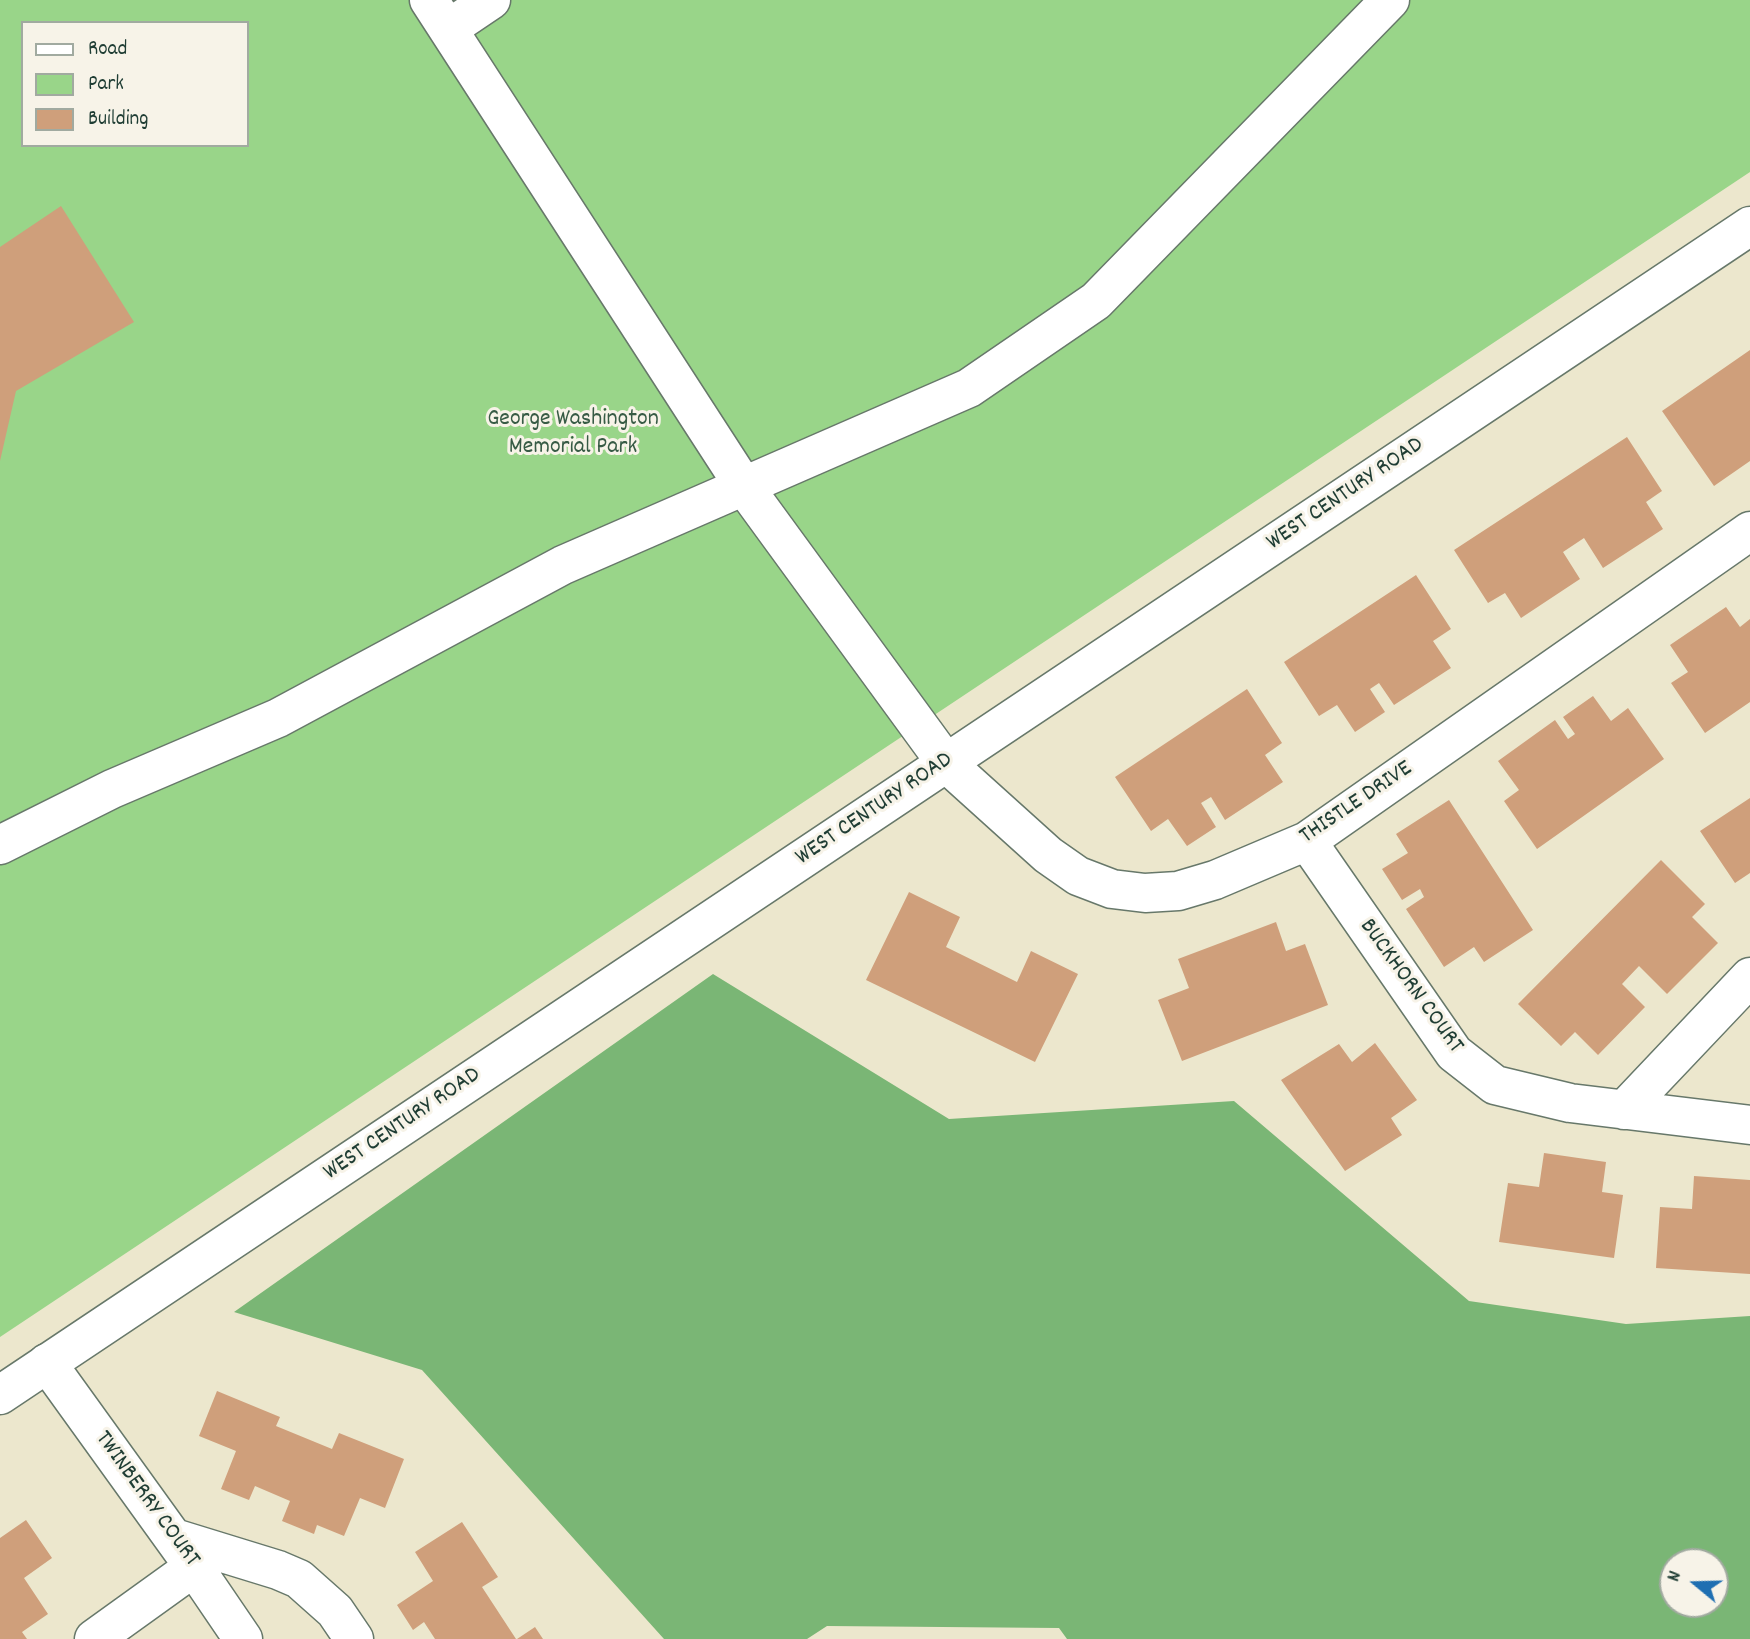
<!DOCTYPE html>
<style>
body{margin:0}
#map{position:relative;width:1750px;height:1639px;overflow:hidden;background:#ece7cd;font-family:Dekko,sans-serif}
canvas{display:block}
.legend{position:absolute;left:21px;top:21px;width:228px;height:126px;box-sizing:border-box;background:#f7f3e8;border:2px solid #a1aaa0;margin:0;padding:9px 12px;list-style:none;font-size:21px;color:#1f3d34}
.legend li{display:flex;align-items:center;gap:14px;height:35px}
.legend b{width:35px;border:2px solid #a1aaa0}
.north{position:absolute;left:1659px;top:1548px;width:70px;height:70px;box-sizing:border-box;background:#f7f3e8;border:2px solid #a1aaa0;border-radius:50%;rotate:289deg;font-size:19px;font-weight:700;line-height:28px;text-align:center;color:#1f3d34}
.north::after{content:'';display:block;margin:auto;width:24px;height:32px;background:#1f6fb2;clip-path:polygon(50% 0,100% 100%,50% 72%,0 100%)}
</style>
<div id="map">
<canvas width="1750" height="1639"></canvas>
<ul class="legend">
<li><b style="height:9px;background:#fff"></b>Road</li>
<li><b style="height:19px;background:#99d589"></b>Park</li>
<li><b style="height:19px;background:#cf9f7b"></b>Building</li>
</ul>
<div class="north">N</div>
</div>
<script>
const g = document.querySelector('canvas').getContext('2d');
g.lineJoin = 'round';
function fill(path, color) { g.fillStyle = color; g.fill(path, 'evenodd'); }
const poly = rows => new Path2D(rows.map(r => 'M' + r).join(''));
function trace(path, color, width, dash) { g.strokeStyle = color; g.lineWidth = width; g.lineCap = dash ? 'butt' : 'round'; g.setLineDash(dash || []); g.stroke(path); }
function label(font, color, halo, rows, align = 'center') {
  g.font = font + ' Dekko,sans-serif'; g.lineWidth = 6; g.setLineDash([]); g.textBaseline = 'middle'; g.strokeStyle = halo; g.fillStyle = color; for (const [text, x, y, turn = 0] of rows) {
    g.save(); g.translate(x, y); g.rotate((+turn || 0) * Math.PI / 180); g.textAlign = isNaN(turn) ? turn : align; if (halo) g.strokeText(text, 0, 0); g.fillText(text, 0, 0); g.restore();
  }
}
const green = poly([
 [0,0,1750,0,1750,172,0,1337],
 [23,23,247,23,247,145,23,145]
]);
const forest = poly([
 [713,974,949,1119,1234,1101,1469,1301,1626,1324,1750,1316,1750,1639,1067,1639,1059,1628,827,1626,807,1639,664,1639,422,1370,234,1312],
 [1673,1562,1715,1562,1715,1604,1673,1604]
]);
const building = poly([
 [61,206,134,322,16,391,0,461,0,247],
 [1750,350,1750,461,1714,486,1662,411],
 [1627,437,1662,491,1646,502,1663,529,1603,568,1584,538,1563,552,1580,579,1521,618,1505,593,1488,603,1454,550],
 [1416,575,1451,629,1433,641,1451,668,1394,705,1379,683,1370,689,1385,712,1355,732,1337,705,1319,716,1284,662],
 [1726,607,1740,627,1750,619,1750,702,1705,733,1671,683,1688,672,1670,645],
 [1247,689,1282,743,1265,755,1283,782,1225,820,1211,797,1201,803,1216,827,1187,846,1168,819,1151,831,1115,777],
 [1593,696,1611,721,1628,708,1664,759,1537,849,1504,801,1519,790,1498,761,1555,720,1568,739,1575,734,1563,717],
 [1750,798,1750,873,1735,883,1700,831],
 [1449,800,1533,930,1484,962,1474,947,1444,967,1406,909,1424,897,1420,889,1402,900,1382,869,1408,853,1396,834],
 [1661,860,1705,904,1692,917,1718,943,1667,994,1639,966,1622,984,1645,1007,1598,1055,1575,1032,1561,1046,1518,1004],
 [909,892,960,917,946,947,1017,982,1031,951,1078,974,1035,1062,866,980],
 [1276,922,1286,951,1305,944,1328,1005,1182,1061,1158,1000,1189,988,1178,959],
 [1375,1043,1417,1100,1391,1118,1402,1135,1345,1171,1281,1080,1339,1044,1352,1062],
 [1544,1153,1606,1162,1602,1192,1623,1195,1614,1258,1499,1242,1508,1183,1539,1187],
 [1694,1176,1750,1180,1750,1274,1656,1268,1660,1207,1692,1209],
 [217,1391,280,1417,276,1426,332,1449,339,1433,404,1459,385,1508,360,1498,344,1536,317,1525,314,1534,282,1521,290,1501,255,1486,249,1500,221,1489,236,1451,199,1436],
 [26,1520,52,1558,24,1578,48,1614,22,1632,27,1639,0,1639,0,1538],
 [462,1522,498,1577,482,1587,516,1639,435,1639,424,1622,413,1630,397,1605,433,1581,415,1552],
 [535,1627,543,1639,517,1639]
]);
const minor = poly([
 [429,0,743,485,946,763,1048,855,1078,876,1112,889,1145,893,1178,891,1215,880,1307,841,1750,531],
 [448,29,491,0],
 [1307,841,1454,1053,1495,1085,1570,1103,1750,1125],
 [0,845,112,789,278,718,563,565,969,388,1096,301,1390,0],
 [1624,1110,1750,977],
 [47,1363,194,1567,243,1639],
 [174,1538,278,1570,299,1579,335,1611,354,1639],
 [94,1639,194,1567]
]);
const major = poly([
 [0,1395,1750,226]
]);
const parkNames = [
 ["George Washington",573,421],
 ["Memorial Park",573,449]
];
const streetNames = [
 ["WEST CENTURY ROAD",1346,495,-34],
 ["THISTLE DRIVE",1357,804,-34],
 ["WEST CENTURY ROAD",875,810,-34],
 ["BUCKHORN COURT",1410,987,54],
 ["WEST CENTURY ROAD",403,1125,-34],
 ["TWINBERRY COURT",146,1500,54]
];
fill(green, '#99d589');
fill(forest, '#7ab675');
fill(building, '#cf9f7b');
trace(minor, '#67786a', 41);
trace(major, '#67786a', 41);
trace(minor, '#fff', 38);
trace(major, '#fff', 38);
label('24px', '#375b45', '#f7f3e8', parkNames);
label('24px', '#1f3d34', '#f7f3e8', streetNames);
</script>
